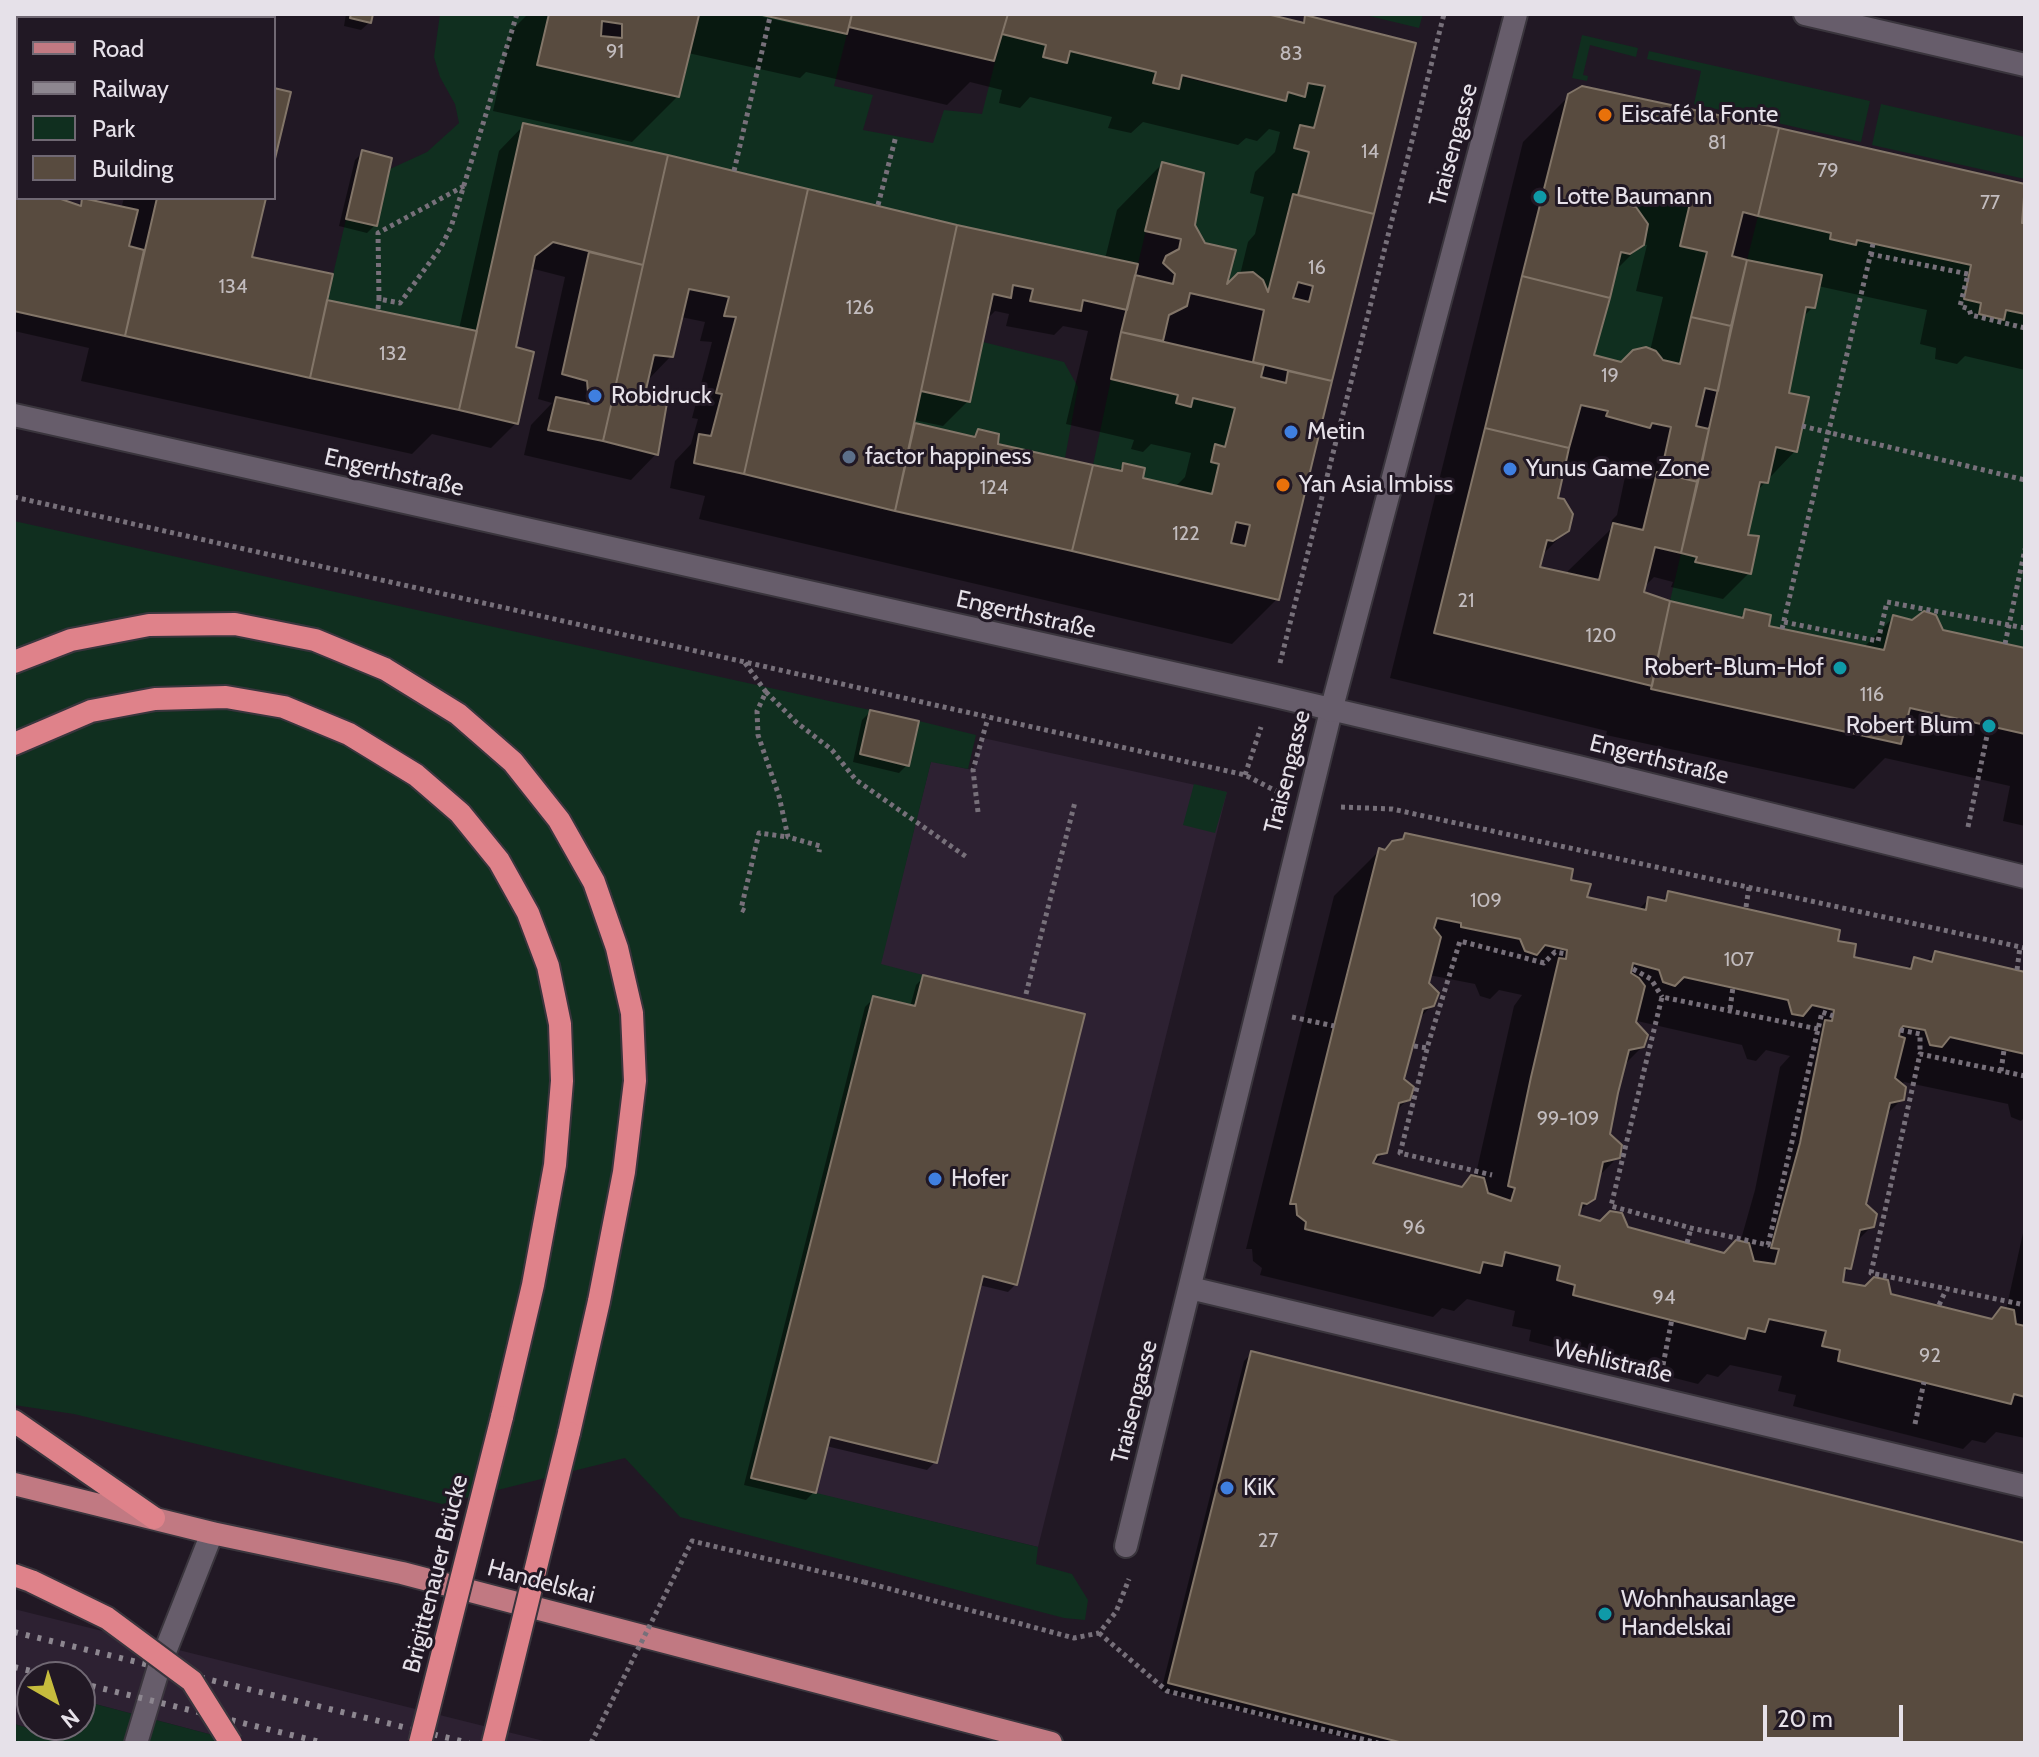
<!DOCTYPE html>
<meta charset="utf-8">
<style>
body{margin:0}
#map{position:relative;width:2039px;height:1757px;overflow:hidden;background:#211824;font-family:Cabin,sans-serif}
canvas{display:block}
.frame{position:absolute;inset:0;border:16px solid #e6e1e9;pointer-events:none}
.legend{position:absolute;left:16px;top:16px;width:260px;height:184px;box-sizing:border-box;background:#211824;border:2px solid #706873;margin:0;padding:10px 14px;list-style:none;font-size:24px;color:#e6e1e9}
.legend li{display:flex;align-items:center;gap:16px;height:40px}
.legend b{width:40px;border:2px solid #706873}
.north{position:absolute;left:16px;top:1661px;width:80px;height:80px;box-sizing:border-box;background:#211824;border:2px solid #706873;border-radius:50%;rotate:141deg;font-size:22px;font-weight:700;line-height:32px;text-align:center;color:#e6e1e9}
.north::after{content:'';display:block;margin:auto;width:28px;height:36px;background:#c6bc3d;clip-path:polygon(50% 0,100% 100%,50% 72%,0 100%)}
.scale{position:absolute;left:1763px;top:1705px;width:140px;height:36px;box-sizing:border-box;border:4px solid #e6e1e9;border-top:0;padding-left:10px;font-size:24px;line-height:28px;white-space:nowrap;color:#e6e1e9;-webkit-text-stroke:6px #211824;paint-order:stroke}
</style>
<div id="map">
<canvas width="2039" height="1757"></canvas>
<div class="frame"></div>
<ul class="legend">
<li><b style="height:10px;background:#c17982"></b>Road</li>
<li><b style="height:10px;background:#8d8790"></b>Railway</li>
<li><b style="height:22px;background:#102f1f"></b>Park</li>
<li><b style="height:22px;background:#584b3f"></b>Building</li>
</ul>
<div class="north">N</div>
<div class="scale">20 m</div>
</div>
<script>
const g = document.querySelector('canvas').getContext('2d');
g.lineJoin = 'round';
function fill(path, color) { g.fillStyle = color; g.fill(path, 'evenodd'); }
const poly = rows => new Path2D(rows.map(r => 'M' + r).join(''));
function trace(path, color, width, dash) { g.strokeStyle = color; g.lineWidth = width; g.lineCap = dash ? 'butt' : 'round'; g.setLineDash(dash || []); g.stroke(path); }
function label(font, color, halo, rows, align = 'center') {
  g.font = font + ' Cabin,sans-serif'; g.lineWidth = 6; g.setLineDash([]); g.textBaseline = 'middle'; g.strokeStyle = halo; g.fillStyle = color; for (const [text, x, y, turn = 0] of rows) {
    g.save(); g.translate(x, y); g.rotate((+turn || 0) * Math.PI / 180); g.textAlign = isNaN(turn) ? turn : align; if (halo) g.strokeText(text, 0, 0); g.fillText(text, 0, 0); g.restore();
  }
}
const built = poly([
 [983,738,1227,792,1038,1547,751,1478,931,761,973,770],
 [14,1609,552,1743,243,1743,80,1700,80,1677,32,1677,32,1725,45,1725,44,1732,14,1724]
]);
const green = poly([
 [440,14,549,14,538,65,679,97,700,14,758,14,847,34,834,86,873,95,863,130,933,143,944,110,982,114,1002,34,1046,45,1044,58,1067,63,1070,51,1285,101,1288,92,1305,96,1308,83,1325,86,1314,128,1300,125,1294,147,1309,152,1298,195,1292,194,1268,292,1263,280,1253,272,1238,274,1227,284,1236,250,1205,243,1162,162,1138,264,957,225,524,123,477,331,327,300,346,219,377,226,390,169,427,152,459,123,455,104,440,77,434,57],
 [1361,14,1423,14,1419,28],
 [1582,35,1638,48,1636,57,1590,45,1583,75,1588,76,1587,81,1572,78],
 [1649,51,1870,101,1861,142,1694,104,1701,71,1647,59],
 [1881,104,2025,137,2025,179,1872,145],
 [1650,190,1691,199,1707,252,1680,364,1663,360,1656,351,1646,347,1633,350,1621,362,1594,355,1621,252,1630,254,1644,245,1648,224,1636,207,1631,206,1632,202,1645,205],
 [1758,216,1831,233,1830,239,1856,245,1857,240,1971,265,1981,303,1979,314,2004,320,2006,310,2025,314,2025,648,1943,630,1936,615,1924,611,1912,620,1893,616,1884,650,1769,626,1770,615,1745,609,1743,618,1670,601,1681,553,1697,557,1696,562,1751,574,1759,537,1748,535,1760,482,1768,483,1776,447,1796,451,1809,398,1789,393,1806,307,1815,308,1822,275,1747,260],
 [983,342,1064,362,1078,387,1065,458,998,444,998,434,978,429,975,437,915,423,921,391,970,402],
 [1111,379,1178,395,1176,403,1190,407,1193,398,1235,408,1225,447,1215,445,1211,461,1219,464,1212,494,1143,478,1145,468,1124,463,1122,471,1093,465],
 [14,521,870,710,860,754,908,766,919,721,976,735,968,769,931,762,881,964,923,975,915,1006,872,997,751,1477,1038,1547,1036,1564,1072,1574,1088,1600,1085,1620,1064,1618,680,1517,625,1458,442,1504,74,1414,14,1405],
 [1194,784,1227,792,1215,833,1183,825],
 [80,1700,243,1743,14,1743,14,1724,43,1732,45,1725,80,1725]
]);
const shadow = poly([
 [14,14,199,14,198,18,18,18,18,198,56,198,76,207,83,200,121,209,124,198,264,198,250,259,325,301,459,329,499,151,524,125,1105,259,1117,210,1162,164,1223,291,1240,275,1248,242,1255,234,1264,197,1250,193,1255,172,1275,152,1280,132,1269,129,1257,141,1246,138,1238,145,1143,122,1131,133,1108,128,1112,117,1030,97,1020,108,999,103,1002,90,970,82,947,105,806,72,800,78,688,53,678,96,632,142,493,111,511,31,528,14,750,14,808,27,808,23,768,14,1258,14,1300,24,1306,18,1414,44,1277,599,1232,644,699,519,705,496,670,488,675,461,691,444,698,419,692,418,712,342,700,341,705,322,681,317,671,356,646,382,643,396,656,454,631,480,524,455,531,425,552,403,538,399,565,277,530,268,514,349,516,423,491,448,432,434,412,454,81,381,89,348,14,331],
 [995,311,1009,314,1006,326,1054,335,1063,326,1088,331,1066,424,1134,440,1131,449,1143,452,1151,444,1191,453,1185,477,1175,487,1141,480,1124,465,1117,472,996,446,978,431,971,438,913,425,914,420,943,426,968,401,985,321],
 [346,14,371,14,370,22,361,30,344,26],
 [1582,88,2025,186,2020,224,2025,225,2025,370,1965,356,1957,364,1935,359,1936,348,1920,344,1927,310,1818,286,1813,307,1802,318,1786,394,1795,451,1756,492,1746,537,1749,573,1723,599,1671,587,1673,582,1654,577,1643,588,1642,593,1738,619,1746,611,1766,628,1863,648,1893,618,1941,632,2025,650,2025,826,2003,821,2010,786,1885,758,1854,789,1606,735,1607,731,1390,678,1523,142,1569,96],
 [1642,244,1647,245,1636,291,1663,297,1650,351,1621,364,1592,356,1614,272],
 [1565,462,1603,472,1607,468,1626,472,1617,515,1612,520,1610,530,1568,571,1567,575,1537,569,1540,557,1567,530,1556,499],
 [363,152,375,225,367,233,339,226,355,160],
 [870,712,907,765,899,773,853,762,862,720],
 [1406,835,1568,882,1584,899,1638,910,1649,899,1660,902,1669,893,1836,942,1851,959,1905,970,1915,960,1926,963,1935,953,2025,974,2025,1117,2021,1121,2011,1117,2008,1104,1904,1082,1901,1085,1902,1099,1885,1116,1864,1205,1872,1226,1855,1243,1849,1268,1842,1276,1841,1283,1991,1320,2002,1309,2006,1310,2025,1224,2025,1438,1996,1432,1985,1443,1972,1440,1963,1449,1793,1406,1796,1395,1778,1391,1782,1376,1730,1365,1718,1377,1707,1374,1698,1384,1529,1341,1531,1330,1512,1326,1515,1311,1467,1299,1454,1311,1442,1308,1433,1317,1260,1275,1262,1268,1253,1261,1252,1249,1246,1249,1334,896,1380,850,1384,852],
 [1429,975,1475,984,1480,996,1490,999,1499,990,1522,995,1514,1006,1475,1178,1461,1188,1372,1165,1385,1152,1395,1112,1408,1099,1402,1079,1419,1019,1432,1005,1426,984],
 [1637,1021,1742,1045,1747,1059,1756,1061,1766,1050,1790,1056,1780,1067,1755,1190,1740,1243,1724,1255,1575,1216,1593,1198,1597,1178,1618,1157,1608,1135,1624,1065,1643,1046,1635,1023],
 [924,977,1016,1284,1008,1292,979,1285,935,1462,927,1470,826,1446,814,1492,806,1500,744,1485,865,1007,873,999,910,1007,916,985],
 [1252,1353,2025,1545,2025,1743,1366,1743,1161,1691,1244,1361]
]);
const building = poly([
 [14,14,201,14,200,18,18,18,18,198,58,198,81,206,82,198,138,210,129,246,144,250,125,336,14,311,14,14],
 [351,14,373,14,371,23,350,18,351,14],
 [549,14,699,15,679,97,537,65,549,14],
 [602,21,622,24,622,38,601,36,602,21],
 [758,14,852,14,847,34,758,14],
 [852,14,1008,14,994,61,849,27,852,14],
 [1008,14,1267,14,1304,23,1305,15,1416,43,1374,214,1298,195,1309,152,1294,148,1300,125,1314,128,1325,86,1308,83,1305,97,1288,92,1286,101,1182,75,1179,89,1153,83,1156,72,1070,51,1067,63,1043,57,1046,45,1002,34,1008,14],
 [1582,86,1779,128,1758,216,1743,212,1732,256,1747,260,1731,326,1691,317,1707,252,1680,246,1691,199,1650,190,1646,205,1632,202,1631,206,1636,207,1648,224,1644,245,1630,254,1621,252,1610,298,1522,276,1568,94,1582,86],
 [274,88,291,92,274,163,274,88],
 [523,123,668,155,643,265,553,242,535,256,516,347,534,352,518,424,459,410,523,123],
 [1779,128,2025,184,2022,223,2025,223,2025,314,2006,310,2004,320,1979,314,1981,303,1964,299,1971,265,1857,240,1856,245,1830,239,1831,233,1758,216,1779,128],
 [362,150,392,158,377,226,346,219,362,150],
 [668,155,808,189,744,474,694,463,699,434,711,436,722,394,716,393,736,317,724,316,729,297,689,289,673,357,654,355,645,394,668,397,658,455,603,441,668,155],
 [1162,162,1204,173,1195,225,1205,243,1236,250,1227,284,1238,273,1253,272,1263,280,1268,292,1293,194,1374,214,1332,381,1253,362,1264,310,1190,293,1187,306,1169,315,1163,341,1121,332,1135,275,1173,284,1175,274,1163,263,1166,256,1179,249,1181,239,1145,231,1162,162],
 [1298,282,1313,286,1309,302,1293,298,1298,282],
 [808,189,957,225,895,511,744,474,808,189],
 [157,198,266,198,252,257,333,274,310,378,125,336,157,198],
 [957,225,1138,264,1127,310,1083,300,1081,311,1030,301,1033,289,1013,285,1011,298,993,294,970,402,921,391,957,225],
 [589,252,643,265,603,441,548,430,556,397,589,404,587,381,562,374,589,252],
 [1747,260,1822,275,1815,308,1806,307,1789,393,1809,397,1797,452,1776,447,1768,483,1760,482,1748,535,1759,536,1751,574,1695,562,1697,557,1681,553,1747,260],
 [1522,276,1610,298,1594,355,1621,362,1633,350,1646,347,1656,351,1663,360,1680,364,1691,317,1731,326,1718,391,1705,388,1696,426,1709,429,1698,482,1661,473,1671,427,1652,423,1650,428,1606,416,1608,411,1581,405,1569,448,1485,428,1522,276],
 [327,300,477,331,459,410,310,378,327,300],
 [1121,332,1264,365,1261,377,1286,383,1288,371,1332,381,1279,600,1072,551,1093,465,1122,471,1123,463,1145,468,1143,478,1212,494,1219,464,1211,462,1215,444,1225,447,1235,408,1193,398,1191,407,1176,403,1178,395,1111,379,1121,332],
 [1236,522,1250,525,1245,546,1231,543,1236,522],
 [915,423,975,437,978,429,999,434,998,444,1093,465,1072,551,895,511,915,423],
 [1485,428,1569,448,1558,498,1564,499,1573,514,1569,531,1553,541,1547,540,1540,567,1599,580,1613,523,1643,530,1657,472,1698,482,1681,553,1655,547,1644,592,1670,601,1652,686,1434,633,1485,428],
 [1670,601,1743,618,1745,609,1771,615,1769,626,1884,650,1893,615,1912,620,1924,611,1936,615,1943,630,2025,648,2025,734,1910,708,1901,744,1651,689,1670,601],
 [870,710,919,721,909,766,860,754,870,710],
 [1405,833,1573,869,1571,880,1591,884,1587,897,1646,910,1648,897,1666,901,1668,891,1840,930,1838,941,1856,944,1854,957,1911,969,1914,957,1932,962,1935,951,2025,972,2025,1054,1950,1037,1942,1047,1930,1045,1925,1030,1903,1026,1900,1030,1899,1036,1905,1038,1895,1078,1906,1087,1904,1100,1890,1103,1866,1204,1877,1214,1874,1227,1860,1230,1851,1269,1845,1268,1843,1282,1865,1286,1874,1277,1888,1280,1891,1294,1992,1319,2001,1307,2014,1310,2016,1324,2025,1326,2025,1397,2014,1394,2011,1404,1838,1361,1840,1350,1822,1346,1826,1331,1769,1319,1765,1332,1748,1328,1745,1339,1573,1295,1575,1285,1557,1280,1560,1266,1505,1252,1502,1266,1483,1262,1480,1273,1305,1229,1306,1222,1297,1215,1296,1204,1290,1204,1334,1026,1379,848,1385,850,1392,841,1403,839,1405,833],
 [1437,918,1461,923,1461,927,1520,939,1525,951,1537,955,1545,945,1567,950,1566,959,1559,958,1531,1077,1508,1186,1515,1188,1511,1201,1488,1193,1484,1178,1471,1175,1462,1187,1373,1163,1377,1155,1387,1153,1399,1103,1410,1100,1414,1087,1404,1079,1423,1009,1434,1006,1439,993,1429,983,1441,937,1434,928,1437,918],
 [1633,963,1659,970,1663,982,1675,986,1684,977,1788,1000,1792,1014,1803,1016,1812,1005,1834,1010,1832,1021,1825,1020,1800,1143,1771,1248,1779,1249,1775,1264,1754,1261,1749,1243,1736,1240,1724,1253,1628,1227,1622,1213,1610,1211,1600,1221,1579,1215,1582,1203,1587,1204,1595,1199,1603,1162,1620,1158,1622,1145,1610,1134,1618,1093,1629,1050,1644,1047,1648,1035,1636,1022,1645,986,1639,978,1631,973,1633,963],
 [923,975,1085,1014,1017,1285,983,1276,937,1463,830,1437,816,1493,751,1478,873,996,915,1006,923,975],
 [1251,1351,2025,1543,2025,1743,1403,1743,1168,1683,1251,1351]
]);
const path = poly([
 [734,171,770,17],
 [464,186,378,233,379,299,400,303,441,247,451,227,517,14],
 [878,205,896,136],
 [1870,254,1968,274,1960,306,1969,309,1971,315,2025,328],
 [378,309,379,299],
 [1802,426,2025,480],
 [14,497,1245,775,1278,792],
 [1784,622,1878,641,1887,602,2025,628],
 [1782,629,1873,244],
 [2005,644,2025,549],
 [745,663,766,692,757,711,758,735,779,796,788,837,820,846,819,852],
 [1280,663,1444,14],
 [766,692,796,722,832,750,856,780,968,858],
 [1245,775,1261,727],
 [1341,807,1392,809,2025,948],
 [978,812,973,770,988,718],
 [1968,827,1989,726],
 [1746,907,1749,887],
 [745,911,741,909,759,833,788,837],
 [1633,969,1651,979,1662,997],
 [2017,970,2020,947],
 [1026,994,1075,802],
 [1730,1009,1733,987],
 [1292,1017,1334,1026],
 [1818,1029,1662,997,1611,1206,1691,1228,1768,1245,1822,1012,1833,1016],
 [1900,1030,1920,1034,1920,1054],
 [1414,1046,1427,1048,1460,941,1544,963,1555,952,1566,954],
 [1427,1049,1400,1153,1492,1175],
 [2001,1071,2004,1050],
 [2025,1076,1920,1054,1871,1273,2025,1305],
 [1687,1243,1691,1228],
 [1939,1305,1946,1290],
 [1663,1365,1672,1319],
 [1915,1424,1924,1382],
 [864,1582,1074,1638,1099,1633,1116,1612,1129,1579],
 [1099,1633,1167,1691,1378,1743]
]);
const service = poly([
 [136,1743,159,1667,212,1533]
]);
const minor = poly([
 [1805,14,2025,65],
 [1190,1288,2025,1486],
 [1126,1546,1331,711]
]);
const tertiary = poly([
 [14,415,1271,695,1578,767,2025,877],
 [1331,711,1516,14]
]);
const primary = poly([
 [14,1484,212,1533,402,1573,1051,1743]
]);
const trunk = poly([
 [14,662,71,640,149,625,235,624,315,640,385,669,458,714,513,762,559,820,594,882,617,948,632,1013,635,1081,624,1172,599,1301,569,1433],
 [14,744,91,711,155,699,226,697,284,707,349,734,416,775,460,813,499,861,528,913,548,966,560,1024,562,1081,555,1165,533,1285,502,1417],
 [14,1421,154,1518]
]);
const rail = poly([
 [14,1632,469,1743],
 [14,1667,57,1677],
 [80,1683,324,1743]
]);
const pathBridge = poly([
 [591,1743,692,1541,864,1582]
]);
const trunkBridge = poly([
 [14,1575,31,1581,107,1618,192,1681,231,1743],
 [420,1743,502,1417],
 [493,1743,569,1433]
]);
const markers = [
 [1605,115,8,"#e8710a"],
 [1540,197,8,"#0f9aa8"],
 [595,396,8,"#3f7fe0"],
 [1291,432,8,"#3f7fe0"],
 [849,457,8,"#5c6f8a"],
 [1510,469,8,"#3f7fe0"],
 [1283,485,8,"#e8710a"],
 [1840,668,8,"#0f9aa8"],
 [1989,726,8,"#0f9aa8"],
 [935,1179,8,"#3f7fe0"],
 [1227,1488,8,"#3f7fe0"],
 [1605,1614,8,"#0f9aa8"]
];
const numberNames = [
 ["91",615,52],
 ["83",1291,54],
 ["81",1717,143],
 ["14",1370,152],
 ["79",1828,171],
 ["77",1990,203],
 ["16",1317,268],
 ["134",233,287],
 ["126",860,308],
 ["132",393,354],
 ["19",1610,376],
 ["124",994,488],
 ["122",1186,534],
 ["21",1466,601],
 ["120",1601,636],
 ["116",1872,695],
 ["109",1486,901],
 ["107",1739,960],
 ["99-109",1568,1119],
 ["96",1414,1228],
 ["94",1664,1298],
 ["92",1930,1356],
 ["27",1268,1541]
];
const poiNames = [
 ["Eiscafé la Fonte",1621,115],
 ["Lotte Baumann",1556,197],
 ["Robidruck",611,396],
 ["Metin",1307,432],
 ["factor happiness",865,457],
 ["Yunus Game Zone",1526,469],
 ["Yan Asia Imbiss",1299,485],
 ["Robert-Blum-Hof",1824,668,"right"],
 ["Robert Blum",1973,726,"right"],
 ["Hofer",951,1179],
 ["KiK",1243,1488],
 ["Wohnhausanlage",1621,1600],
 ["Handelskai",1621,1628]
];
const streetNames = [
 ["Traisengasse",1454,145,-75],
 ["Engerthstraße",394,473,13],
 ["Engerthstraße",1026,615,13],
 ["Engerthstraße",1659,760,14],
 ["Traisengasse",1288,772,-76],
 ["Wehlistraße",1613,1362,13],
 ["Traisengasse",1135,1402,-76],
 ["Brigittenauer Brücke",436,1574,-76],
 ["Handelskai",541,1582,15]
];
fill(built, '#2d2132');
fill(green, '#102f1f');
fill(shadow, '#0007');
fill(building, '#584b3f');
trace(building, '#827568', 2);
trace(service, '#3a353d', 26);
trace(minor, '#3a353d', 26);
trace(tertiary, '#3a353d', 26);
trace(primary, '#3a353d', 26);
trace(trunk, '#3a353d', 26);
trace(path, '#77707a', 5, [4, 4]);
trace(service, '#675d6b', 22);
trace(minor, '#675d6b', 22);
trace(tertiary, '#675d6b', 22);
trace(primary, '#c17982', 22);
trace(trunk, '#df828a', 22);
trace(rail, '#8d8790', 6, [4, 8]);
trace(trunkBridge, '#3a353d', 26, []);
trace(pathBridge, '#77707a', 5, [4, 4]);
trace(trunkBridge, '#df828a', 22);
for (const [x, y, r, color] of markers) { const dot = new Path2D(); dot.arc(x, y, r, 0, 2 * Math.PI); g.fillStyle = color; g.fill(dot); trace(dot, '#211824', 3); }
label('20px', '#c2bcbe', null, numberNames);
label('24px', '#e6e1e9', '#211824', poiNames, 'left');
label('24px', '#e6e1e9', '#211824', streetNames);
</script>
